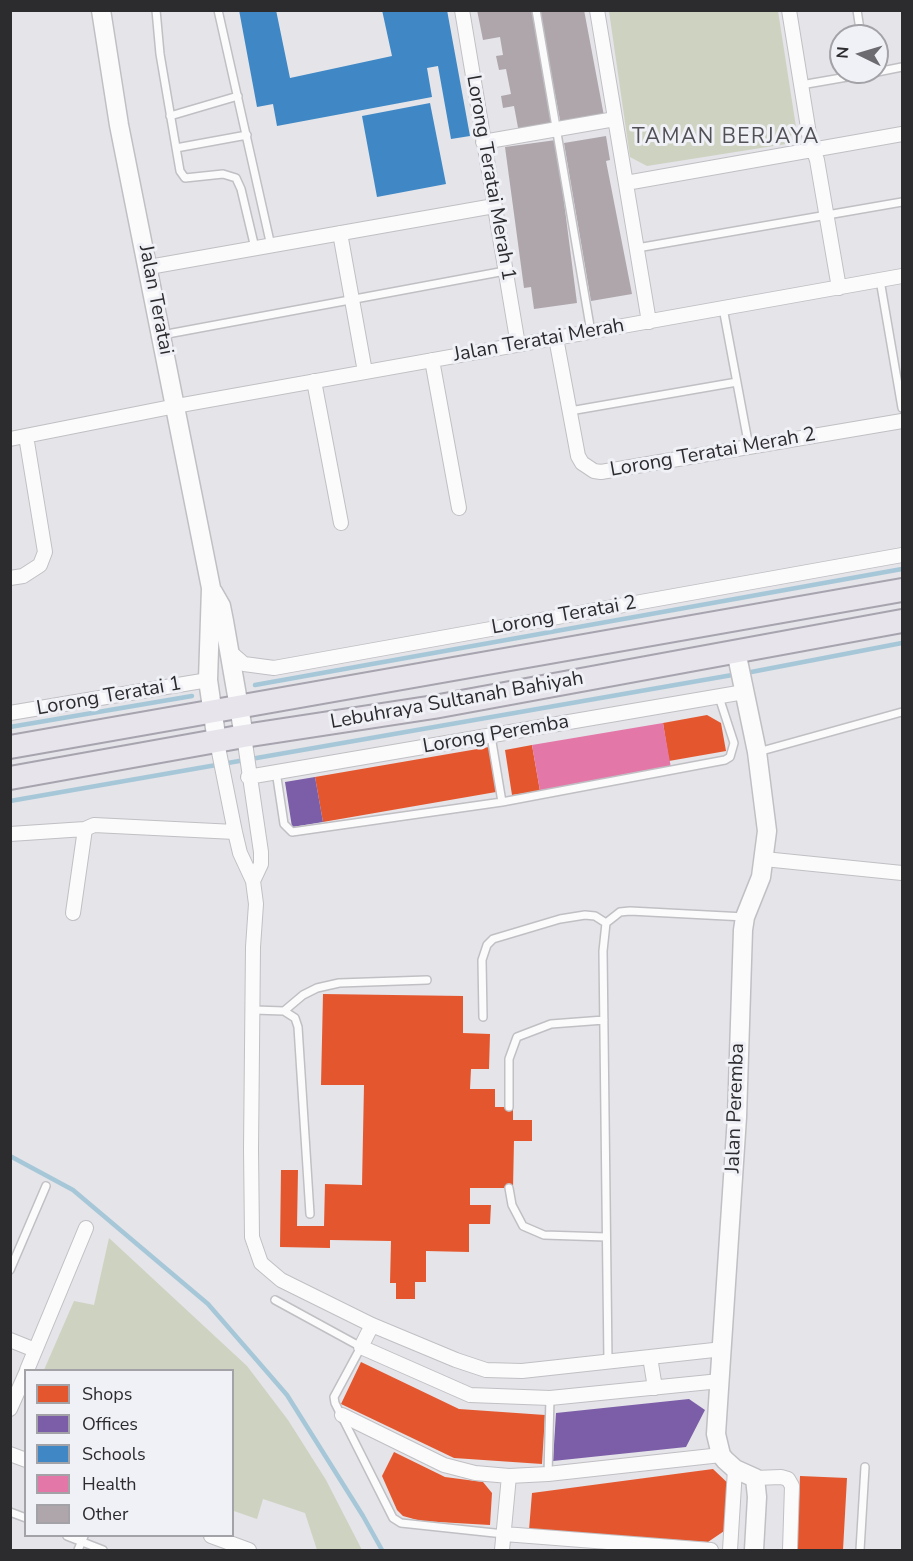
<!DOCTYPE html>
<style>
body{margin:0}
#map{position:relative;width:913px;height:1561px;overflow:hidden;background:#e4e4e9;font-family:"Nunito Sans",sans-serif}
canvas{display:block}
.frame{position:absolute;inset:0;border:12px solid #2c2c2f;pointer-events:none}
.legend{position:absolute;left:24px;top:1369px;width:210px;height:168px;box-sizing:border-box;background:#f0f0f7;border:2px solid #a2a2a7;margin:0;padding:8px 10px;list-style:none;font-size:18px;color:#2c2c2f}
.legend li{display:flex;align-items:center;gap:12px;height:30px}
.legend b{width:30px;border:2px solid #a2a2a7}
.north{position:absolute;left:829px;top:24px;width:60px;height:60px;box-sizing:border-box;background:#f0f0f7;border:2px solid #a2a2a7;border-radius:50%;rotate:275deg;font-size:16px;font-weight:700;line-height:24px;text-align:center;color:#2c2c2f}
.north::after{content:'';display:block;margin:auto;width:21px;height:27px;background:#6c6c70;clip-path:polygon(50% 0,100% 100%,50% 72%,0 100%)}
</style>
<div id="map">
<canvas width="913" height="1561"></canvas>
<div class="frame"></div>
<ul class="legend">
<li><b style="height:16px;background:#e4572e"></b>Shops</li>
<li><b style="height:16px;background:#7b5ea7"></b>Offices</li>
<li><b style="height:16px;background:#3f88c5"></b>Schools</li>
<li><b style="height:16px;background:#e377a8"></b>Health</li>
<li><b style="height:16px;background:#aea6ab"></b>Other</li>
</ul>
<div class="north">N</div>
</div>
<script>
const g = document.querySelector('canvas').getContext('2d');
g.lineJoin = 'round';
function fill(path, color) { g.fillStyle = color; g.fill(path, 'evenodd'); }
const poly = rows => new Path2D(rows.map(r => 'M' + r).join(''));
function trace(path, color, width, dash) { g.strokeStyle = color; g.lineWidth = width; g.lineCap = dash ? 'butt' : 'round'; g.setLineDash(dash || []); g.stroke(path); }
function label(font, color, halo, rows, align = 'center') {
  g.font = font + ' "Nunito Sans",sans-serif'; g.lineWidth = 6; g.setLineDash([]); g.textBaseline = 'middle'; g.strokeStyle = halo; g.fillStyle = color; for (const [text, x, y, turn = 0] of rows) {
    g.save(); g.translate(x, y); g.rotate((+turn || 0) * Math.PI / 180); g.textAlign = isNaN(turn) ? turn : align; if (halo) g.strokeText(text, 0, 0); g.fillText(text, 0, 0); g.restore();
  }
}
const green = poly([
 [609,11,778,11,796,127,786,144,647,166,630,157],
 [109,1238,247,1366,288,1420,326,1480,362,1550,317,1550,305,1513,263,1499,257,1519,234,1511,233,1514,232,1370,44,1370,74,1301,94,1305]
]);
const shops = poly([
 [707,715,721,723,726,751,669,761,663,723],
 [532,745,540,791,512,795,505,750],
 [489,747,496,792,323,822,315,777],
 [323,994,463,996,463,1033,490,1034,489,1069,471,1069,470,1089,495,1089,495,1107,513,1107,513,1120,532,1120,532,1141,514,1141,513,1188,470,1188,470,1205,491,1205,490,1224,469,1224,469,1252,426,1251,426,1282,415,1282,415,1299,396,1299,396,1283,390,1283,391,1241,330,1240,330,1248,280,1247,281,1170,298,1170,297,1226,324,1226,325,1184,362,1185,364,1085,321,1085],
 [361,1362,459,1409,545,1415,542,1464,454,1458,341,1404],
 [394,1452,445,1477,483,1482,492,1493,490,1525,421,1521,403,1516,397,1510,382,1476],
 [713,1469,733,1488,730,1527,708,1542,529,1530,532,1493],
 [800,1476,847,1478,843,1550,797,1550]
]);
const offices = poly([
 [315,777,323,822,292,827,285,782],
 [689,1399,705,1410,686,1447,553,1461,556,1413]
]);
const schools = poly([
 [239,10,276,10,290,78,392,56,382,10,447,10,470,136,451,139,438,66,427,68,432,97,277,126,273,104,257,107],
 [430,103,446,184,377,197,362,116]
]);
const health = poly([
 [663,723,671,768,540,791,532,745]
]);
const stream = poly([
 [746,673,902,643],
 [255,685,902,569],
 [10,727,192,696],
 [10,801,738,674],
 [10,1156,73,1190,208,1304,287,1395,363,1516,382,1550]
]);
const building = poly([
 [477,10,532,10,554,127,519,133,514,106,503,108,501,96,511,94,506,69,499,70,496,56,503,55,500,37,483,40],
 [539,10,584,10,604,116,561,125],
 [606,136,610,160,606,161,632,294,591,301,564,143],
 [556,140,577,303,534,309,531,287,524,288,505,147]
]);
const service = poly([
 [156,10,160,54,180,171,185,178,223,174,236,178,241,189,255,248],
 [218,10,271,246],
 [536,10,591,332],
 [857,10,861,36],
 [877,72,902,67],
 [801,85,876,72],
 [170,116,238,96],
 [176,148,247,135],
 [637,248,902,202],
 [880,280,902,408],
 [723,308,749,447],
 [162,335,505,271],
 [570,411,737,382],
 [491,736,502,802],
 [758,752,902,712],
 [276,771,284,824,292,832,502,802,725,760,730,757,734,743,719,697],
 [254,1010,284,1011,295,1018,298,1027,310,1214],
 [284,1011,303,995,317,988,339,983,427,980],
 [483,1017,482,960,487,945,493,939,560,919,585,915,595,916,606,923],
 [509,1107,509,1059,517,1037,551,1024,604,1020],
 [509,1188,512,1205,523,1226,544,1235,606,1237],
 [10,1270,46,1186],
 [275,1300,361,1347,334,1397,335,1403,393,1518,401,1523,504,1534],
 [608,1362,603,951,606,923,620,912,630,911,745,917],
 [548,1474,550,1398],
 [10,1512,26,1518],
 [67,1536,103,1550],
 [78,1550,84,1536],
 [860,1550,865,1467]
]);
const minor = poly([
 [462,10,518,345],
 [597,10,649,322],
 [789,10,810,140,817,160,839,288],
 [483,142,615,119],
 [626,183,902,134],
 [340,233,365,372],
 [149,267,494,206],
 [556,338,578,456,582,463,594,471,601,472,902,421],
 [432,360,459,508],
 [314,381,341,523],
 [10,439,176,406,902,276],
 [10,578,23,576,40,565,45,552,26,436],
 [229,651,244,664,274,668,902,555],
 [10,713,208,680],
 [244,736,261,852,261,864,253,881],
 [217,742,235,832,240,853,253,881,256,904,253,947,251,1149,252,1237,261,1263,281,1280,372,1325,456,1360,486,1370,522,1371,723,1349],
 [248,777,744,692],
 [10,834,85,829],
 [764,859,902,873],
 [73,913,85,829,94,825,235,832],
 [372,1325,361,1347,470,1395,550,1398,720,1381],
 [10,1340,35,1350],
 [650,1357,655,1388],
 [27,1370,86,1228],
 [10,1409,26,1373],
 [342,1415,444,1465,475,1473,509,1476,548,1474,721,1455],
 [10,1454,26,1460],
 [755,1478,781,1477,788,1479,792,1486,790,1550],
 [504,1534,711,1550],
 [211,1536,249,1550],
 [502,1550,509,1476],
 [730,1550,735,1469]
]);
const tertiary = poly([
 [101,10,119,125,211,588,208,680,217,742],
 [213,592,221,606,224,621,244,736],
 [736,651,757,752,767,831,761,877,745,917,743,930,737,1117,716,1434,721,1455,725,1460,735,1469,755,1478,757,1497,754,1550]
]);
const primary = poly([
 [10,747,902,590],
 [10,778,244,736,434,707,902,621]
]);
const streetNames = [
 ["Lorong Teratai Merah 1",490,178,80],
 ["Jalan Teratai",155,300,79],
 ["Jalan Teratai Merah",539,341,-10],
 ["Lorong Teratai Merah 2",713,453,-10],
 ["Lorong Teratai 2",564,616,-10],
 ["Lorong Teratai 1",109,697,-10],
 ["Lebuhraya Sultanah Bahiyah",457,701,-10],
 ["Lorong Peremba",496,735,-10],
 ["Jalan Peremba",736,1108,-88]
];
const neighbourhoodNames = [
 ["TAMAN BERJAYA",726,138]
];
fill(green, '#ced2c0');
fill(shops, '#e4572e');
fill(offices, '#7b5ea7');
fill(schools, '#3f88c5');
fill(health, '#e377a8');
trace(stream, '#a6c7d7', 4.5);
fill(building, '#aea6ab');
trace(service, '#c0c0c4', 10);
trace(minor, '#c0c0c4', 16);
trace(tertiary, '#c0c0c4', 21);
trace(primary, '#a8a4af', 26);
trace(service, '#fbfbfc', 7);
trace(minor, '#fbfbfc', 14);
trace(tertiary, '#fbfbfc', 18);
trace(primary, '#e7e5eb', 22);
label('20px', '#2c2c2f', '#f0f0f7', streetNames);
g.letterSpacing = '1.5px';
label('21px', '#505056', '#f0f0f7', neighbourhoodNames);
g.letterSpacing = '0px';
</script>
